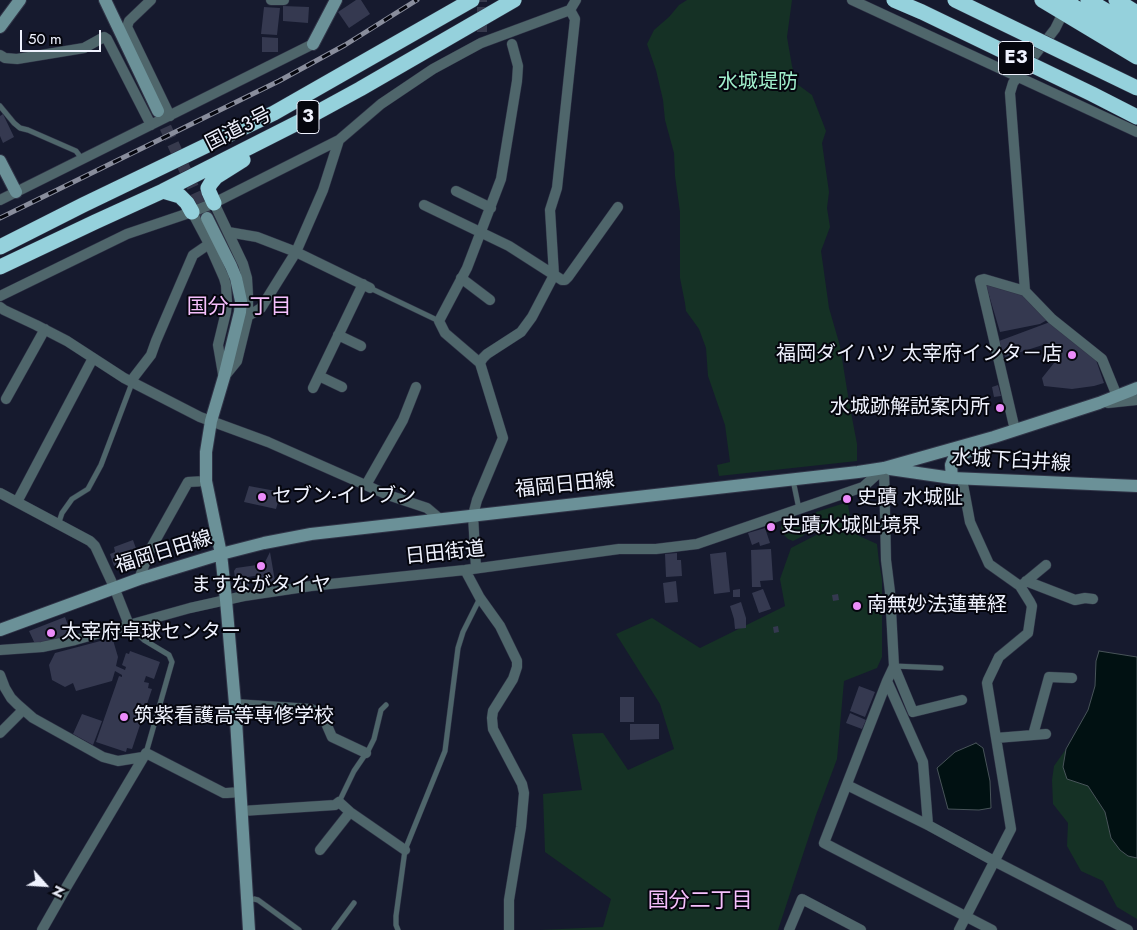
<!DOCTYPE html>
<meta charset="utf-8">
<style>
body{margin:0}
#map{position:relative;width:1137px;height:930px;overflow:hidden;background:#161a2e;font-family:Jost,sans-serif}
canvas{display:block}
.north{position:absolute;left:20px;top:860px;width:50px;height:50px;-webkit-text-stroke:4px #05060e;paint-order:stroke;rotate:116deg;font-size:14px;font-weight:700;line-height:20px;text-align:center;color:#eff2fe}
.north::after{content:'';display:block;margin:auto;width:18px;height:22px;background:#eff2fe;clip-path:polygon(50% 0,100% 100%,50% 72%,0 100%)}
.scale{position:absolute;left:20px;top:30px;width:81px;height:22px;box-sizing:border-box;border:2px solid #eff2fe;border-top:0;padding-left:6px;font-size:15px;line-height:18px;white-space:nowrap;color:#eff2fe;-webkit-text-stroke:4px #05060e;paint-order:stroke}
</style>
<div id="map">
<canvas width="1137" height="930"></canvas>
<div class="north">N</div>
<div class="scale">50 m</div>
</div>
<script>
const g = document.querySelector('canvas').getContext('2d');
g.lineJoin = 'round';
function fill(path, color) { g.fillStyle = color; g.fill(path, 'evenodd'); }
const poly = rows => new Path2D(rows.map(r => 'M' + r).join(''));
function trace(path, color, width, dash) { g.strokeStyle = color; g.lineWidth = width; g.lineCap = dash ? 'butt' : 'round'; g.setLineDash(dash || []); g.stroke(path); }
function label(font, color, halo, rows, align = 'center') {
  g.font = font + ' Jost,"Noto Sans JP",sans-serif'; g.lineWidth = 4; g.setLineDash([]); g.textBaseline = 'middle'; g.strokeStyle = halo; g.fillStyle = color; for (const [text, x, y, turn = 0] of rows) {
    g.save(); g.translate(x, y); g.rotate((+turn || 0) * Math.PI / 180); g.textAlign = isNaN(turn) ? turn : align; if (halo) g.strokeText(text, 0, 0); g.fillText(text, 0, 0); g.restore();
  }
}
const green = poly([
 [687,0,792,0,787,37,792,66,797,84,812,95,826,131,822,143,829,192,827,208,830,227,821,251,823,265,829,308,840,346,849,402,857,444,857,461,719,476,717,465,730,462,725,425,708,376,706,348,699,329,686,311,685,303,680,278,680,212,675,176,674,153,665,120,663,100,656,70,647,44,654,30,669,17,679,5],
 [845,503,848,505,852,528,857,535,877,544,879,562,882,579,882,657,877,668,844,681,837,759,816,815,778,930,540,930,603,927,611,899,545,852,543,794,582,790,572,734,603,733,628,770,674,749,660,704,616,634,652,618,700,648,785,606,780,579,791,548,818,534,820,530,815,515,816,512],
 [797,517,803,518,807,523,808,528,807,532,803,536,793,541,788,539,781,532,781,525,787,520],
 [1066,749,1063,767,1088,786,1105,812,1111,838,1120,850,1128,856,1137,858,1137,919,1117,907,1103,881,1081,871,1067,846,1068,823,1053,804,1052,780,1054,766]
]);
const water = poly([
 [1099,651,1137,657,1137,858,1128,856,1120,850,1111,838,1105,812,1088,786,1067,779,1063,767,1066,749,1088,710,1095,686,1096,661,1099,651],
 [976,743,983,748,990,781,991,808,979,810,948,809,937,768,955,752,976,743]
]);
const building = poly([
 [356,0,361,0,370,14,349,28,338,12],
 [283,6,309,7,308,23,283,21],
 [264,7,280,8,277,35,261,34],
 [262,37,278,38,278,52,262,52],
 [3,114,14,137,3,143,0,136,0,116],
 [986,283,1020,293,1034,303,1047,320,1040,324,1000,332,986,285],
 [1050,322,1096,360,1104,383,1094,386,1072,389,1044,386,1042,378,1058,358,1051,353,1053,350,1046,344,1005,357,999,341],
 [998,385,1001,396,994,397,992,387],
 [1002,402,1004,413,998,414,996,403],
 [249,486,281,492,276,509,244,502],
 [765,528,770,543,760,546,759,542,752,545,748,533],
 [133,540,139,557,114,566,110,554,115,552,114,547],
 [771,549,773,580,760,581,761,587,752,587,751,550],
 [270,552,276,587,258,590,257,583,261,582,260,575,248,577,250,590,237,592,234,571,236,568,264,564],
 [726,552,730,592,714,594,710,554],
 [677,553,677,560,681,560,682,576,666,577,665,554],
 [676,581,678,602,665,603,663,583],
 [740,589,740,597,733,597,733,590],
 [763,589,771,609,759,613,752,593],
 [838,594,839,600,833,601,832,595],
 [741,602,746,618,746,628,735,629,734,619,730,606],
 [65,617,72,636,35,644,29,631],
 [778,626,779,632,774,633,773,627],
 [108,639,108,641,113,640,118,657,116,666,125,670,126,667,122,665,126,653,129,654,130,651,160,662,154,679,146,676,144,682,149,683,148,688,152,689,132,749,127,748,126,752,96,742,119,676,122,677,122,675,115,671,112,681,76,691,73,683,65,687,52,680,49,665,55,653],
 [859,686,875,692,865,717,850,711],
 [620,697,634,697,634,722,620,722],
 [850,713,866,720,862,729,846,723],
 [82,714,102,721,93,745,73,734],
 [630,724,659,724,659,739,630,740]
]);
const streetTunnel = poly([
 [482,32,482,0]
]);
const secondaryTunnel = poly([
 [158,111,207,218]
]);
const lane = poly([
 [0,106,14,123,20,128,28,130,76,151,82,159],
 [370,288,439,321],
 [793,480,799,509],
 [58,525,62,513,72,499,88,489,101,465,132,383],
 [129,626,144,640,169,655,172,662,146,753],
 [894,666,941,668],
 [339,802,354,771,369,749,374,739,381,710,386,705],
 [248,900,254,899,258,900,299,930],
 [334,930,354,903],
 [398,930,396,925,396,916,405,850,445,751,458,648,463,632,480,598]
]);
const street = poly([
 [151,0,129,21,127,27,170,116],
 [271,0,284,0],
 [852,0,1137,132],
 [1060,19,1055,29,1013,83,1010,93,1025,291,1052,319,1102,359,1117,396],
 [0,55,5,58,17,59,84,48,104,37,107,39,151,125],
 [456,191,491,208],
 [0,200,313,44],
 [214,203,243,264,247,278,248,295,248,316,237,361,224,377],
 [424,205,509,246,562,280,565,280,568,277,618,207],
 [192,212,209,244,224,278,226,285,227,302,226,312,218,345,223,374],
 [228,232,257,237,296,252,370,288],
 [461,278,490,300],
 [0,296,127,234,192,212,214,203,339,140,381,104,433,69,481,43,570,10,576,0],
 [0,307,4,310,36,325,67,341,124,378,200,417,268,442,388,495,427,508,440,519],
 [248,316,261,308,296,252,323,190,339,140],
 [338,335,361,346],
 [480,363,445,333,439,321,467,268,501,179,517,81,518,66,512,44],
 [319,376,342,387],
 [132,383,134,377,151,355,156,341,193,255,209,244],
 [313,388,363,284],
 [6,399,45,329],
 [1108,403,1137,400],
 [1015,430,980,280,984,279,1025,291],
 [884,468,886,560,890,592,894,666,887,681,824,843,992,930],
 [366,485,403,420,416,387],
 [0,493,90,541,95,546,114,587,129,625],
 [17,502,93,358],
 [476,568,473,515,477,500,503,438,480,363,483,358,487,354,521,332,532,317,554,275,550,210,557,188,575,19,570,10],
 [465,570,480,598,500,626,517,661,517,667,513,679,493,711,492,718,493,729,522,784,524,793,521,827,509,900,509,930],
 [139,579,150,550,188,482,206,481],
 [1026,581,1075,600,1085,598,1093,599],
 [1023,584,1046,565],
 [0,650,42,647,75,640,190,608,244,596,311,586,465,570,619,549,656,549,697,544,863,487,884,468],
 [894,666,913,712,962,700],
 [0,675,5,688,11,698,17,704,33,718,103,757,118,761,143,757],
 [887,681,923,762,928,825],
 [235,704,311,709,322,714,332,737,366,753],
 [0,733,23,710],
 [1033,735,1049,677,1072,678],
 [996,738,1046,734],
 [847,785,928,825,994,861,1128,930],
 [242,811,335,805,339,802,350,812,405,850],
 [320,850,350,812],
 [42,930,67,886,146,753,224,793,227,793,241,792],
 [789,930,802,899,861,930],
 [959,930,1011,829,987,683,988,680,999,657,1028,633,1032,606,1030,602,1020,586,989,564,970,522,962,479]
]);
const secondary = poly([
 [105,0,158,111],
 [0,27,20,0],
 [313,44,336,0],
 [0,161,16,192],
 [207,218,231,266,236,278,241,301,240,312,224,377,211,421,206,452,206,481,221,554,226,600,235,704,249,930],
 [890,469,952,478,1137,486],
 [952,478,951,465,953,460,974,448],
 [0,630,139,579,221,554,264,543,311,534,858,472,884,468,994,437,1099,403,1137,388]
]);
const highway = poly([
 [1042,0,1137,57],
 [1063,0,1137,44],
 [1088,0,1137,29],
 [1116,0,1137,13],
 [163,191,180,196,187,203,192,212],
 [214,203,209,192,208,188,211,183,216,177,243,160],
 [0,247,83,205,274,113,472,0],
 [0,267,95,222,163,191,305,119,360,89,514,0]
]);
const rail = poly([
 [0,218,279,81,345,45,417,0]
]);
const highwayBridge = poly([
 [894,0,922,12,1092,94,1137,117],
 [955,0,1137,88]
]);
const markers = [
 [1072,355,5,"#ec8cfa"],
 [1000,408,5,"#ec8cfa"],
 [262,497,5,"#ec8cfa"],
 [847,499,5,"#ec8cfa"],
 [771,527,5,"#ec8cfa"],
 [261,566,5,"#ec8cfa"],
 [857,606,5,"#ec8cfa"],
 [51,633,5,"#ec8cfa"],
 [124,717,5,"#ec8cfa"]
];
const shields = [
 [1016,58,35],
 [308,117,22]
];
const shieldNames = [
 ["E3",1016,58],
 ["3",308,117]
];
const parkNames = [
 ["水城堤防",758,83]
];
const streetNames = [
 ["国道3号",239,130,-27],
 ["水城下臼井線",1011,462,3],
 ["福岡日田線",565,486,-6],
 ["福岡日田線",164,553,-17],
 ["日田街道",445,554,-6]
];
const poiNames = [
 ["福岡ダイハツ 太宰府インタ－店",1062,355,"right"],
 ["水城跡解説案内所",990,408,"right"],
 ["セブン-イレブン",272,497],
 ["史蹟 水城阯",857,499],
 ["史蹟水城阯境界",781,527],
 ["ますながタイヤ",261,586,"center"],
 ["南無妙法蓮華経",867,606],
 ["太宰府卓球センター",61,633],
 ["筑紫看護高等専修学校",134,717]
];
const neighbourhoodNames = [
 ["国分一丁目",239,308],
 ["国分二丁目",700,902]
];
fill(green, '#153125');
fill(water, '#011112');
trace(water, '#485459', 1);
fill(building, '#353950');
trace(streetTunnel, '#373a4d', 10, [10, 5]);
trace(secondaryTunnel, '#373a4d', 12, [12, 6]);
trace(lane, '#303447', 6);
trace(street, '#303447', 11);
trace(secondary, '#303447', 14);
trace(highway, '#303447', 16);
trace(lane, '#4f666b', 5);
trace(street, '#4f666b', 10);
trace(secondary, '#6b9198', 12);
trace(highway, '#95d1dc', 15);
trace(rail, '#898d9c', 5);
trace(rail, '#05060e', 3, [9]);
trace(highwayBridge, '#303447', 16, []);
trace(highwayBridge, '#95d1dc', 15);
for (const [x, y, r, color] of markers) { const dot = new Path2D(); dot.arc(x, y, r, 0, 2 * Math.PI); g.fillStyle = color; g.fill(dot); trace(dot, '#05060e', 2); }
for (const [x, y, w] of shields) { const box = new Path2D(); box.roundRect(x - w / 2, y - 16.5, w, 33, 4); g.fillStyle = '#05060e'; g.fill(box); trace(box, '#eff2fe', 1); }
label('bold 19px', '#eff2fe', null, shieldNames);
label('20px', '#a0efcc', '#05060e', parkNames);
label('20px', '#eff2fe', '#05060e', streetNames);
label('20px', '#eff2fe', '#05060e', poiNames, 'left');
label('21px', '#f5bffc', '#05060e', neighbourhoodNames);
</script>
